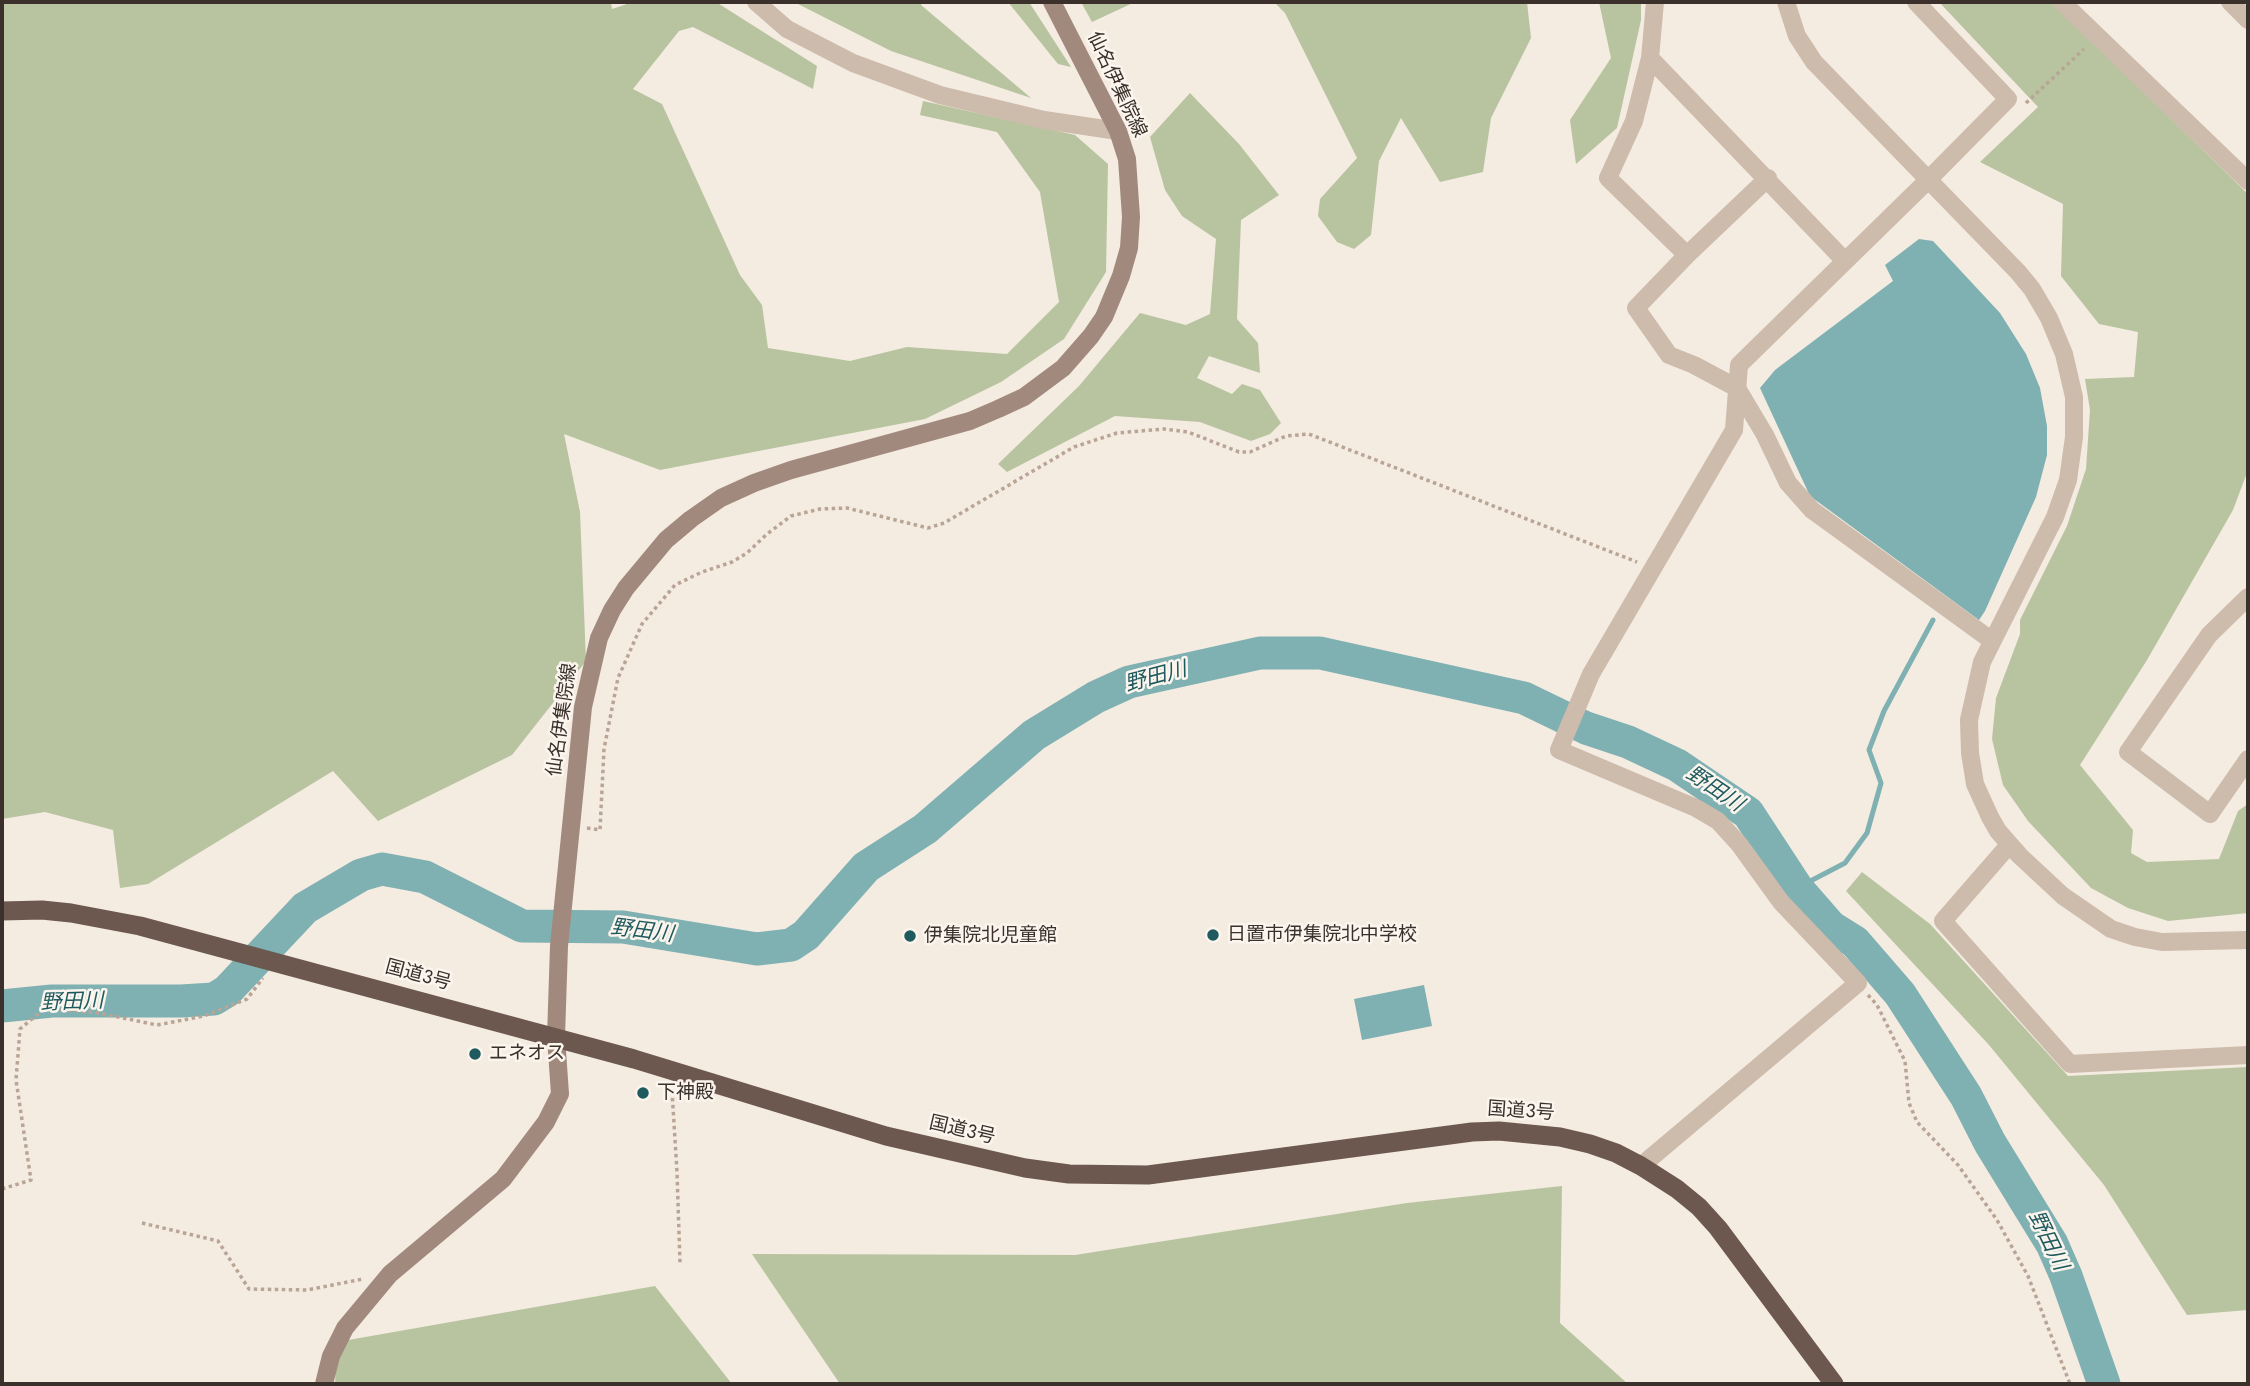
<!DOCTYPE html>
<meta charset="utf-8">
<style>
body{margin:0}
#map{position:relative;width:2250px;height:1386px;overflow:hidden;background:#f4ebe1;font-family:Jost,sans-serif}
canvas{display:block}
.frame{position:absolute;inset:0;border:4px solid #3b302b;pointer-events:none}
</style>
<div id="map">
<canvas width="2250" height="1386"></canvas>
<div class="frame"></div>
</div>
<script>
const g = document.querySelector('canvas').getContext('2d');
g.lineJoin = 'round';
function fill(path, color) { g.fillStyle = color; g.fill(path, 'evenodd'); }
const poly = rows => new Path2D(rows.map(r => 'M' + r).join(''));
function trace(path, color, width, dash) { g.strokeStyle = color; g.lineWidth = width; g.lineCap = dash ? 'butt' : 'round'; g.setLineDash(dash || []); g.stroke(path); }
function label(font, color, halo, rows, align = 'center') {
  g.font = font + ' Jost,"Noto Sans JP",sans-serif'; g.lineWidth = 5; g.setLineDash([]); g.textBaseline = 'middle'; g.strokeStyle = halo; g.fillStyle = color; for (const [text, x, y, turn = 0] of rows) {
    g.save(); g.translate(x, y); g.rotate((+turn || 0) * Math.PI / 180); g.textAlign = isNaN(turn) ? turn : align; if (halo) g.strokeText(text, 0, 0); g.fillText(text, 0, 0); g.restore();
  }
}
const green = poly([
 [2,2,611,2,612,9,633,2,716,2,817,66,813,89,693,27,679,31,633,89,662,104,740,275,762,305,768,348,850,361,907,347,1007,354,1059,302,1040,192,997,132,920,115,923,101,1075,135,1108,164,1106,272,1064,339,1001,382,925,419,660,470,564,434,580,512,586,661,512,755,378,821,333,771,148,884,120,888,113,830,45,812,2,819],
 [794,2,923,2,921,5,1031,98,891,51],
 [1008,2,1029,2,1071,67,1058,64],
 [1081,2,1135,2,1092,22],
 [1274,2,1527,2,1531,38,1491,118,1483,172,1440,182,1401,118,1379,161,1371,235,1354,249,1337,242,1318,216,1320,199,1357,158,1285,13],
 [1599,2,1641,2,1641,20,1617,128,1576,164,1570,120,1611,58],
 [1939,2,2051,2,2248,194,2248,470,2233,510,2147,660,2080,765,2133,830,2131,853,2147,862,2219,859,2238,811,2248,804,2248,913,2168,921,2128,908,2091,888,2028,821,2003,785,1992,739,1996,698,2020,634,2020,620,2067,526,2086,469,2090,410,2085,379,2134,377,2138,332,2099,324,2061,276,2063,204,1980,162,2038,107],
 [1190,93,1239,144,1279,195,1241,220,1237,319,1258,343,1260,373,1209,356,1197,378,1232,394,1242,384,1260,390,1281,423,1270,434,1251,441,1200,422,1115,416,1007,472,998,464,1079,386,1140,313,1186,325,1210,314,1216,239,1182,216,1165,190,1150,137],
 [1862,872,1930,924,2068,1076,2248,1067,2248,1310,2187,1315,2104,1185,1989,1045,1846,891],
 [1562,1186,1560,1323,1628,1384,840,1384,752,1254,1075,1255,1407,1203],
 [655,1286,732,1384,335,1384,337,1342]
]);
const water = poly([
 [1919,239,1933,241,2000,313,2026,354,2040,388,2047,426,2047,455,2036,497,1985,611,1979,620,1810,496,1760,388,1775,370,1893,281,1885,265],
 [1424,985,1432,1026,1362,1040,1354,999]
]);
const stream = poly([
 [1797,888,1845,863,1867,833,1881,783,1869,750,1884,711,1933,620]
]);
const river = poly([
 [2,1006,52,1001,181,1001,214,999,227,991,305,908,361,875,382,869,425,877,522,926,623,927,757,949,791,945,806,935,866,867,925,829,1034,735,1096,697,1129,682,1260,653,1320,653,1524,698,1586,728,1628,742,1677,765,1748,813,1797,888,1831,927,1855,942,1900,994,1966,1096,1990,1143,2052,1244,2066,1276,2104,1384]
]);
const path = poly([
 [2026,103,2084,49],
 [587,828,600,830,604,749,618,678,642,624,675,585,702,572,732,562,747,553,767,534,791,516,820,509,847,508,928,528,944,523,1074,447,1117,433,1164,429,1188,432,1239,452,1250,452,1286,436,1309,434,1637,562],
 [1868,995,1877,1005,1905,1061,1909,1103,1917,1122,1958,1165,1997,1220,2028,1276,2070,1384],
 [672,1091,677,1172,680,1263],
 [2,1189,31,1180,16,1080,20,1029,45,1008,99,1013,157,1025,204,1016,247,999,263,978],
 [142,1223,218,1241,249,1289,307,1290,363,1279]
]);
const minor = poly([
 [756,2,787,29,853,63,940,95,1044,120,1118,131],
 [1655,2,1650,58,1634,121,1608,178,1687,255,1636,308,1669,355,1694,365,1737,388,1765,435,1788,483,1812,510,1991,640],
 [1786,2,1797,36,1814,62,2018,272,2032,289,2049,318,2064,354,2074,397,2074,437,2068,480,2055,517,1982,662,1969,720,1970,753,1975,784,1990,817,1998,831,2020,856,2063,896,2111,929,2135,937,2162,942,2248,940],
 [2062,2,2248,181],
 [1650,58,1844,260],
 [1687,255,1768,178],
 [2248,597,2209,635,2128,752,2210,814,2248,759],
 [2009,845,1943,921,2070,1064,2248,1055],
 [1641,1166,1858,983,1781,902,1739,844,1718,821,1696,808,1559,750,1591,674,1734,430,1739,365,1921,187,2008,99,1916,2]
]);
const tertiary = poly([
 [2230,2,2248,20]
]);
const secondary = poly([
 [324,1384,331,1356,345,1328,390,1274,503,1179,546,1122,560,1094,556,1037,559,946,583,707,599,638,612,610,626,588,666,540,691,519,721,498,754,483,791,470,970,421,998,409,1024,397,1063,368,1091,336,1104,317,1121,276,1129,248,1131,217,1127,159,1118,131,1052,2]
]);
const trunk = poly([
 [2,911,42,910,71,913,140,926,634,1059,886,1136,1025,1168,1069,1174,1148,1175,1472,1132,1499,1131,1560,1137,1590,1144,1616,1153,1641,1166,1677,1189,1699,1207,1718,1228,1834,1384]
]);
const markers = [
 [1213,935,7,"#1f5a5e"],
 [910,936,7,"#1f5a5e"],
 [475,1054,7,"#1f5a5e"],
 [643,1093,7,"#1f5a5e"]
];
const streetNames = [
 ["仙名伊集院線",1116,85,65],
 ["仙名伊集院線",563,720,-82],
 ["国道3号",418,976,15],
 ["国道3号",1521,1112,4],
 ["国道3号",962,1131,13]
];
const poiNames = [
 ["日置市伊集院北中学校",1227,935],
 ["伊集院北児童館",924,936],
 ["エネオス",489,1054],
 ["下神殿",657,1093]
];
const waterNames = [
 ["野田川",1156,678,-15],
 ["野田川",1714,790,34],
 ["野田川",642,932,7],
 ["野田川",72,1003,-2],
 ["野田川",2047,1241,64]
];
fill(green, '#b8c4a0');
fill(water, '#7fb0b2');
trace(stream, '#7fb0b2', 5);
trace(river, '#7fb0b2', 33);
trace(path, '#b9a596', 3.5, [3.5, 3.5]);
trace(minor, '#cdbbac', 18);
trace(tertiary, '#cdbbac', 18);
trace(secondary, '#a18a7d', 18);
trace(trunk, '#6c584f', 19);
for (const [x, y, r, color] of markers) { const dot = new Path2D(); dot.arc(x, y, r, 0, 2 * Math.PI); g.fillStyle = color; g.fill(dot); trace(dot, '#fbf5ee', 2.5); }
label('19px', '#3b302b', '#fbf5ee', streetNames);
label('19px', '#3b302b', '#fbf5ee', poiNames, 'left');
label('italic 21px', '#1f5a5e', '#fbf5ee', waterNames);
</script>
